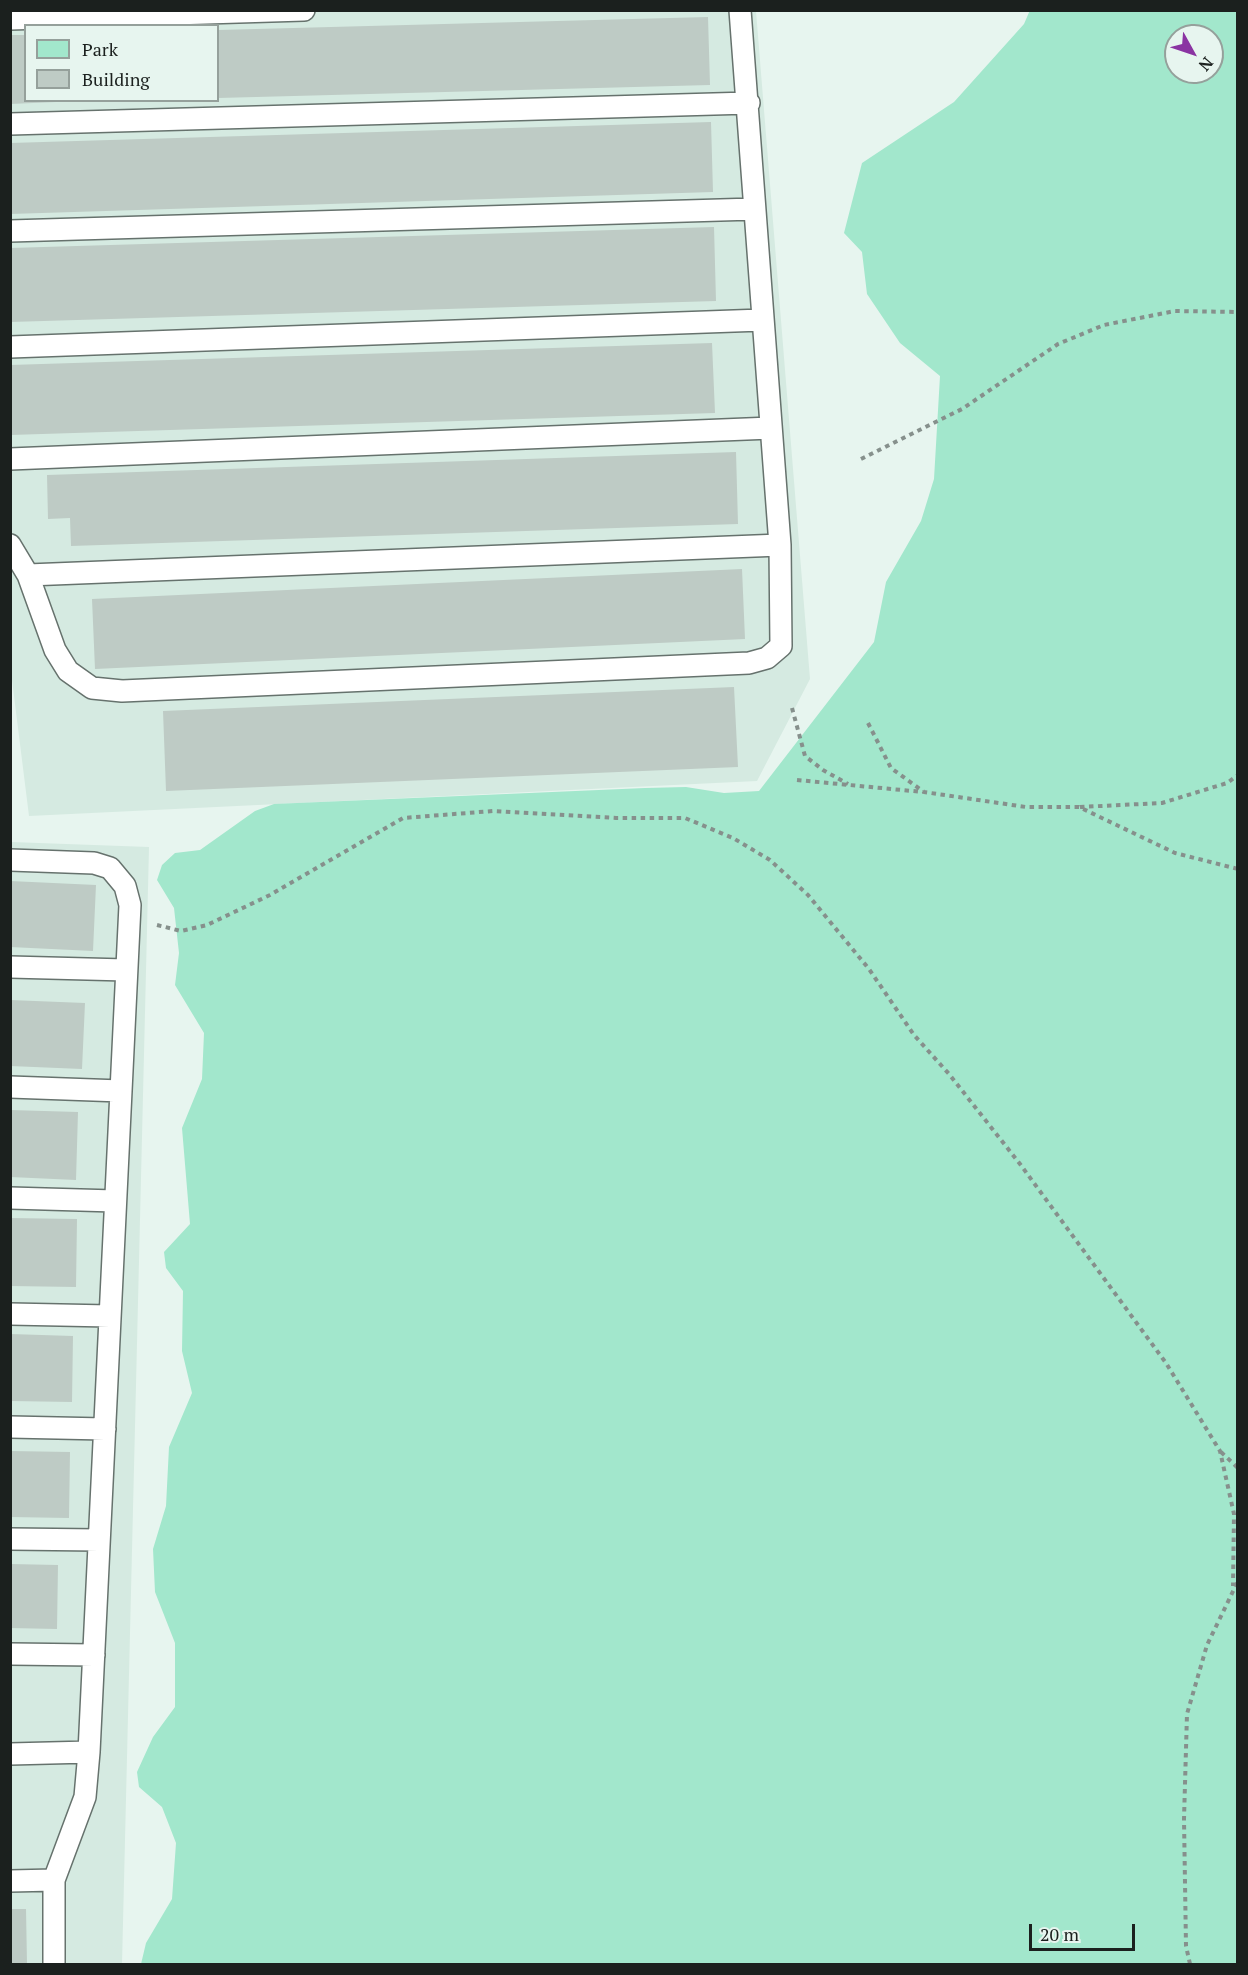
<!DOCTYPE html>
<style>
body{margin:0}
#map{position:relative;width:1248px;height:1975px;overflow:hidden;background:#e7f5ef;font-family:"PT Serif",serif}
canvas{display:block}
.frame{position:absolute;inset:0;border:12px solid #1b201e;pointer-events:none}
.legend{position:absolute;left:24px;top:24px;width:195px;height:78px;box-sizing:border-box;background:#e7f5ef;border:2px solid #95a09b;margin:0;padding:8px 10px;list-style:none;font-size:18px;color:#1b201e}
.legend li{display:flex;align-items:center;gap:12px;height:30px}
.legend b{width:30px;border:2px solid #95a09b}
.north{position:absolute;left:1164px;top:24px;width:60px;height:60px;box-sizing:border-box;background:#e7f5ef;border:2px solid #95a09b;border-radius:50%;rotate:130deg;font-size:16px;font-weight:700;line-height:24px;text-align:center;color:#1b201e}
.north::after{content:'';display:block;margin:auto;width:21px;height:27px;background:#8a34a2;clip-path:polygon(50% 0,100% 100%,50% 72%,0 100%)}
.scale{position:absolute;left:1029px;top:1924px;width:106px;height:27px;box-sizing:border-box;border:3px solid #1b201e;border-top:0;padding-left:8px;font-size:18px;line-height:21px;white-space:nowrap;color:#1b201e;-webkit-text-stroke:4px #e7f5ef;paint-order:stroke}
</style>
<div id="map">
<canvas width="1248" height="1975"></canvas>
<div class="frame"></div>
<ul class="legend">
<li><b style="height:16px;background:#a2e7cc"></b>Park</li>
<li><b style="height:16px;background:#becbc5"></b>Building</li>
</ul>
<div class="north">N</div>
<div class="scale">20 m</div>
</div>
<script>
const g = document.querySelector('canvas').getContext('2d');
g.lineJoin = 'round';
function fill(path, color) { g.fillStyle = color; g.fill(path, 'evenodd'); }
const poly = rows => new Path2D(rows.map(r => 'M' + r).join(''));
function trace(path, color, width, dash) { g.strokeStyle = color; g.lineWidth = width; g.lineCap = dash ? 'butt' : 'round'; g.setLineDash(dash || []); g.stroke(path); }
const built = poly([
 [10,11,756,11,810,679,757,781,29,816,10,664],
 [26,26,218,26,218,100,26,100],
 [11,842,149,847,122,1964,11,1964]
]);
const green = poly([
 [1030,10,1237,11,1237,1964,141,1964,146,1943,172,1899,176,1843,162,1807,139,1787,137,1772,153,1737,175,1707,175,1643,155,1592,153,1549,166,1506,169,1447,192,1393,182,1351,183,1291,166,1268,164,1252,190,1224,182,1128,202,1079,204,1033,175,985,179,953,174,908,157,880,162,865,175,853,200,850,255,811,274,804,645,788,686,787,724,793,759,791,874,642,886,582,921,521,934,479,940,376,900,343,867,294,862,252,844,233,862,163,954,102,1024,24],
 [1176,36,1212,36,1212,72,1176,72]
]);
const building = poly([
 [708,17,710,85,218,98,218,30],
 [10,35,26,35,26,100,56,102,10,104],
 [711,122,713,192,10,214,10,143],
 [714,227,716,301,10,322,10,248],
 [712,343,715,413,10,435,10,365],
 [736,452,738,524,71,546,70,518,48,519,47,475],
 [742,569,745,639,95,669,92,599],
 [734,687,738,767,166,791,163,711],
 [10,881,96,885,93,951,10,947],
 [10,1000,85,1003,82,1069,10,1066],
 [10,1110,78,1112,76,1180,10,1177],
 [10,1218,77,1219,76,1287,10,1286],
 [10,1334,73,1336,72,1402,10,1401],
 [10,1451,70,1452,69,1518,10,1517],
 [10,1564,58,1565,57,1629,10,1628],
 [10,1909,26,1909,27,1964,10,1964]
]);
const path = poly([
 [861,459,962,409,1058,344,1104,325,1175,311,1238,312],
 [792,708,805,756,823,770,848,784],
 [868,723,891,768,924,792,1026,807,1079,807,1175,853,1238,869],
 [797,780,923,792],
 [1080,807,1162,803,1227,783,1238,775],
 [157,925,181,931,207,925,270,895,403,818,493,811,616,818,685,818,733,838,770,860,808,895,869,969,914,1035,949,1074,1020,1164,1166,1363,1220,1451,1234,1514,1233,1586],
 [1221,1452,1238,1468],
 [1190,1964,1186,1946,1184,1819,1187,1714,1207,1645,1238,1581]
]);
const service = poly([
 [10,19,304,10],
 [10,124,749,103],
 [10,231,754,209],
 [10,347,762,320],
 [10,459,771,428],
 [10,545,28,575,55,650,68,671,92,688,122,691,749,663,767,658,781,646,780,545,740,10],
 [28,575,780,545],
 [10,860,94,863,110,868,125,886,130,905,89,1752,85,1797,54,1880,54,1964],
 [10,967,126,970],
 [10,1087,121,1091],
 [10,1198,115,1201],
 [10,1314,110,1316],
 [10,1427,105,1429],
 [10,1539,99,1540],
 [10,1654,94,1655],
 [10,1754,89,1752],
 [10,1881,54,1880]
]);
fill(built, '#d5eae1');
fill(green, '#a2e7cc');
fill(building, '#becbc5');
trace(service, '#66726d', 24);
trace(path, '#86908c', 4, [4.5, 4.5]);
trace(service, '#fff', 21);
</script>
